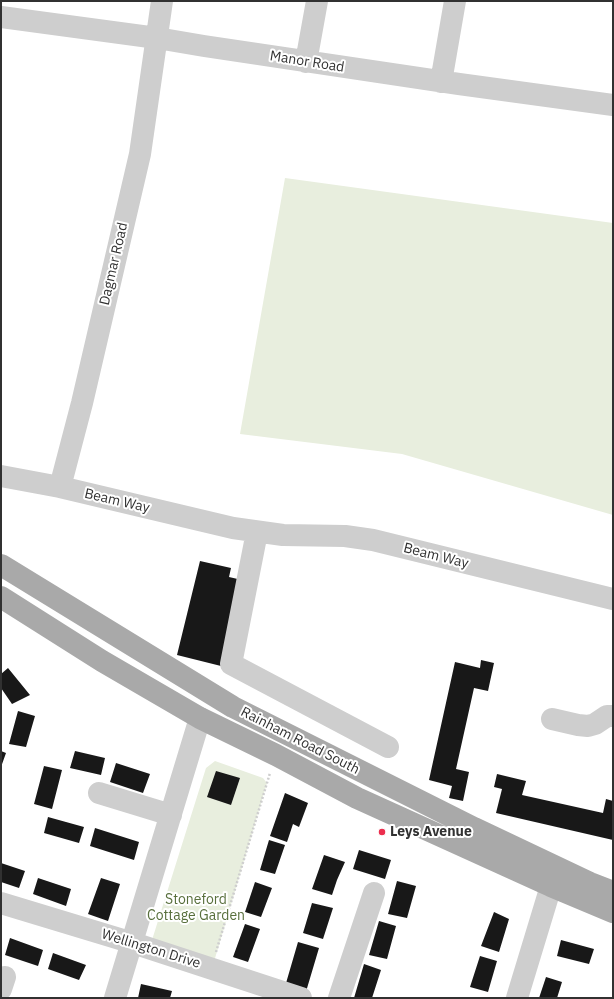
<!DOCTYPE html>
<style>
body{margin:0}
#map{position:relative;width:614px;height:999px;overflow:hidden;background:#fff;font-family:"IBM Plex Sans",sans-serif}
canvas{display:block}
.frame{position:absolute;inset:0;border:2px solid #313131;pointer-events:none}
</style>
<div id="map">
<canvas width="614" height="999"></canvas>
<div class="frame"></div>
</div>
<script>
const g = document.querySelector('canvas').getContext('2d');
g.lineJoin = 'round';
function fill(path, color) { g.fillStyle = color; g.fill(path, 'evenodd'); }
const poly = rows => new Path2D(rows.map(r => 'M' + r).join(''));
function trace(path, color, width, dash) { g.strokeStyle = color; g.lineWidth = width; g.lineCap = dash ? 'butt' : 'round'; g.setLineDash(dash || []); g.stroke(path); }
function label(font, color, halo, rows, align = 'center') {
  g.font = font + ' "IBM Plex Sans",sans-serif'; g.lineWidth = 4; g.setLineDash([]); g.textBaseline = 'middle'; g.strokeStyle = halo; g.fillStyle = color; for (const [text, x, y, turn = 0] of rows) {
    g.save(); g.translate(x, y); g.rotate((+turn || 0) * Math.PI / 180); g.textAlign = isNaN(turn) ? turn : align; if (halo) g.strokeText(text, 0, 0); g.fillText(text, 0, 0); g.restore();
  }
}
const green = poly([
 [285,178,613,223,613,515,402,454,240,434],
 [215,761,263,778,267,783,213,965,152,940,206,768]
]);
const building = poly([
 [200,561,231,568,229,577,242,580,221,666,177,655],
 [481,660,494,663,488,691,474,688,456,769,469,772,463,801,449,798,452,786,429,780,455,662,480,668],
 [8,668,30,695,12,704,1,688,1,674],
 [18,711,35,716,26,747,9,744],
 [1,751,6,753,1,767],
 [75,751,105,758,101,775,70,768],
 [116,763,150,774,143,793,110,782],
 [44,766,62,770,52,809,34,804],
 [216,771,240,778,231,805,207,797],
 [497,774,526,781,522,795,603,813,606,799,613,801,613,840,496,813,502,789,494,787],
 [285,793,308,803,299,827,293,824,287,842,270,836],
 [48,817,84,827,79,843,44,833],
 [95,828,139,842,134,860,90,846],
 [269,840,285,845,275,874,260,870],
 [359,850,391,860,385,879,353,869],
 [324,855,345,862,337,880,332,895,312,889],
 [1,863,25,871,19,888,1,882],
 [38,878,71,889,66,906,33,894],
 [101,878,120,884,108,921,88,914],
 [397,881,416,886,407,918,388,914],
 [255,882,272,888,261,917,245,912],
 [312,903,333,908,323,939,303,933],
 [494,912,509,919,499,952,481,946],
 [379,921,396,926,387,959,369,955],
 [245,924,260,929,248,962,233,957],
 [10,938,43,950,38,966,5,955],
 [561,940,594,949,589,964,557,956],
 [298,942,319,948,305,995,284,990],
 [53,953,86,965,79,980,48,969],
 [480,956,497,961,488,992,470,987],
 [364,964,381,970,372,998,354,998],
 [546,977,562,982,557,998,539,998],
 [141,984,172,991,170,998,138,998]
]);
const path = poly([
 [216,952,270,773]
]);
const minor = poly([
 [1,17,157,38,204,46,459,84,613,105],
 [306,62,317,1],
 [441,82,455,1],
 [1,476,60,487,233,528,283,535,345,536,373,540,613,599],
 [60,487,82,403,140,154,162,1],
 [257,532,231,664,388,747],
 [552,719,578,725,588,726,595,724,607,716,613,716],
 [99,793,171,815],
 [1,903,133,943,301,998],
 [1,989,5,977],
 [115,998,200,718],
 [339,998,374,893],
 [517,998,551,886]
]);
const major = poly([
 [1,565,233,707,474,828,590,883,613,892],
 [1,597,102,661,200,718,276,755,357,798,551,886,613,912]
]);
const markers = [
 [382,832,4,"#ec2e4e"]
];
const streetNames = [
 ["Manor Road",307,62,9],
 ["Dagmar Road",114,264,-77],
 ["Beam Way",117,501,13],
 ["Beam Way",436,556,14],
 ["Rainham Road South",300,741,27],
 ["Wellington Drive",151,949,17]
];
const poiNames = [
 ["Leys Avenue",390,832]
];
const parkNames = [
 ["Stoneford",196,900],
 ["Cottage Garden",196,916]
];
fill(green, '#e8eede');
fill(building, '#181818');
trace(path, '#cecece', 2.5, [2, 2]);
trace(minor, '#cecece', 22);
trace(major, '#a9a9a9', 22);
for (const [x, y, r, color] of markers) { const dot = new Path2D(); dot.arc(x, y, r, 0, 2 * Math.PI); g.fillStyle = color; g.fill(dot); trace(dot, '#fff', 1.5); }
label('14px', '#313131', '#fff', streetNames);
label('bold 14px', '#313131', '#fff', poiNames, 'left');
label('14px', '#586f3c', '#fff', parkNames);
</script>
